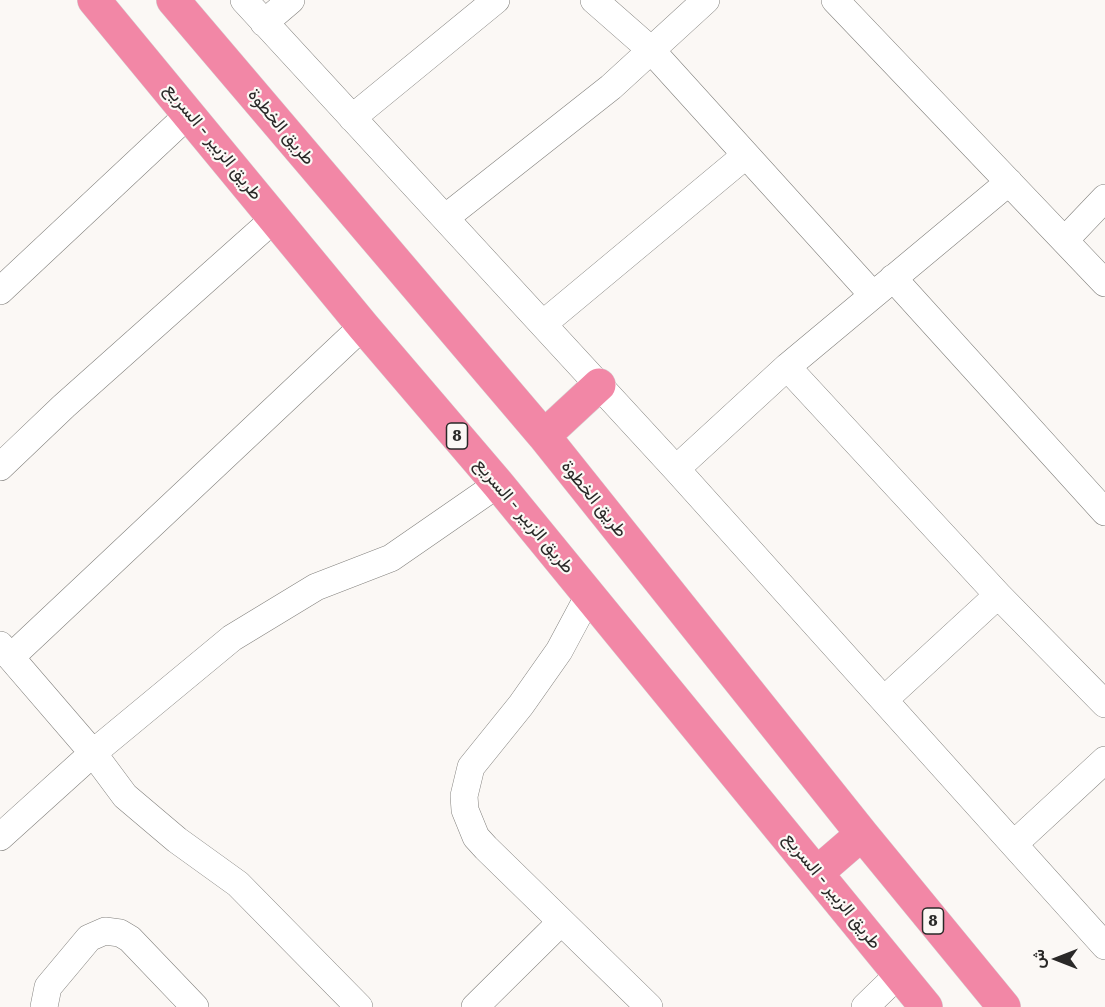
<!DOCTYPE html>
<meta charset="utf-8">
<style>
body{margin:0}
#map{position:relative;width:1105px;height:1007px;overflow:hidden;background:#fbf8f5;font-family:"Roboto Serif",Vazirmatn,serif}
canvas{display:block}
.north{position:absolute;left:1027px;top:929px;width:60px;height:60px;-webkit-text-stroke:4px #fbf8f5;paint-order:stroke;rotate:270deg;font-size:16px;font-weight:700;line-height:24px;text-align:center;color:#2a2928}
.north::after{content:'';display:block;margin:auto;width:21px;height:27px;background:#2a2928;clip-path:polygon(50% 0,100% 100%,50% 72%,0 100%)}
</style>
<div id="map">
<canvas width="1105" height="1007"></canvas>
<div class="north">ش</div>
</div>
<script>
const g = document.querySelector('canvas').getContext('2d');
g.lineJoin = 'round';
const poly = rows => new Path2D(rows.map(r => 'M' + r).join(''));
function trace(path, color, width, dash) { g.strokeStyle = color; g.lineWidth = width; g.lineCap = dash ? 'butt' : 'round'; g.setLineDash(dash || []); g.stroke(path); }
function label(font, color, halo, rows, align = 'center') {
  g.font = font + ' "Roboto Serif",Vazirmatn,serif'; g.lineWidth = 4.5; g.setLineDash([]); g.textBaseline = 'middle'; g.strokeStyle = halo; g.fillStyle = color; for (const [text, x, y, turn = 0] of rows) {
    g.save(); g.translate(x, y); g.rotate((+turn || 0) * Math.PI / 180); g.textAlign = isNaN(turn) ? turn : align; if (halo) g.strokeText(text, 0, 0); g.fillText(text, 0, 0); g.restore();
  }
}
const minor = poly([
 [244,0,676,469,1105,946],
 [594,0,651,50,872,294],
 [835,0,1105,283],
 [264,23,291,0],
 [352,118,496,0],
 [445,218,611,87,706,0],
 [1065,240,1105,198],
 [893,278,1105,512],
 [0,291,190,113],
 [543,324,746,155],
 [787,367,998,595,1105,704],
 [0,467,64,406,275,218],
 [676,469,787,367,1009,182],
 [589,595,559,651,521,705,471,767,464,796,465,810,476,837,486,848,649,1007],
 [0,645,93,753,0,837],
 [11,657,363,326],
 [884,700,998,595],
 [1014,844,1105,760],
 [44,1007,48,987,89,938,105,931,120,933,130,939,195,1007],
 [359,1007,238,884,177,840,125,796,93,753,232,638,316,587,391,558,498,484],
 [475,1007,561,922],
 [865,1007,899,974]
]);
const highway = poly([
 [94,0,363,326,498,484,926,1007],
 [173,0,544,436,862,834,1004,1007],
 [544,436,599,385],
 [818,872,862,834]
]);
const shields = [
 [457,436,21],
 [933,921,21]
];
const shieldNames = [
 ["8",457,436],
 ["8",933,921]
];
const streetNames = [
 ["طريق الخطوة",281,127,50],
 ["طريق الزبير - السريع",213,142,51],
 ["طريق الخطوة",594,499,51],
 ["طريق الزبير - السريع",524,516,50],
 ["طريق الزبير - السريع",832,891,51]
];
trace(minor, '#82807d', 28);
trace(highway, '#d4d4d4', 34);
trace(minor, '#fff', 27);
trace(highway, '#f287a6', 33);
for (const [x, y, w] of shields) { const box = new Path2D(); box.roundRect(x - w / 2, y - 13, w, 26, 4.5); g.fillStyle = '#fbf8f5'; g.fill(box); trace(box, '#2a2928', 1.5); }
label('bold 16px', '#2a2928', null, shieldNames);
label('18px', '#2a2928', '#fbf8f5', streetNames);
</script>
